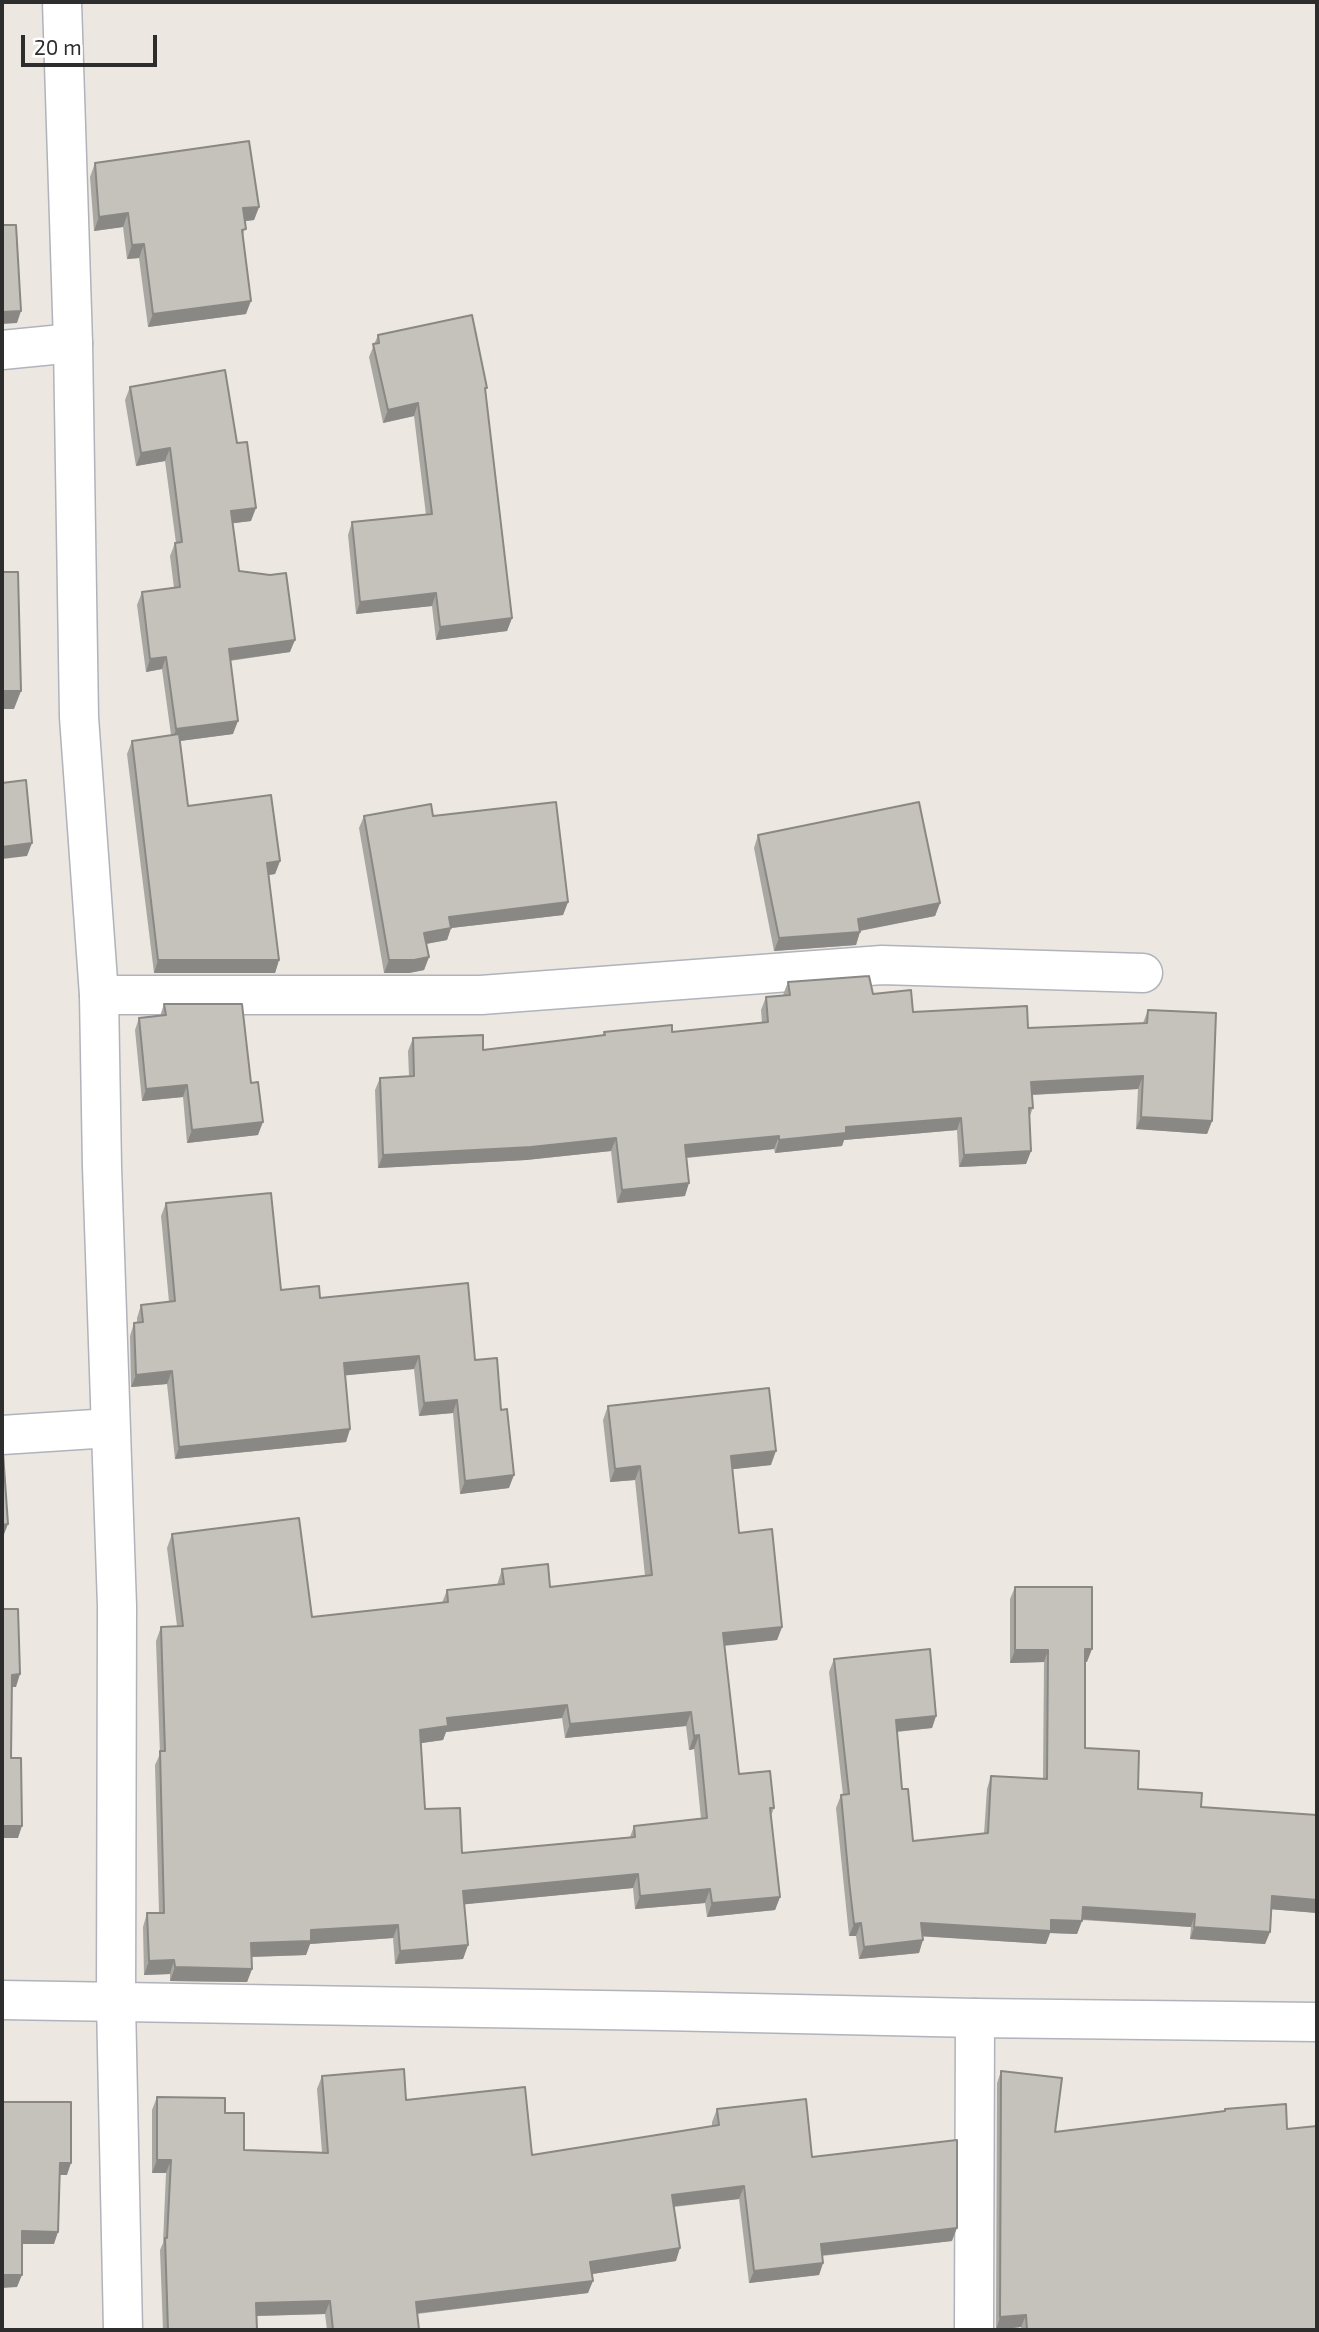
<!DOCTYPE html>
<style>
body{margin:0}
#map{position:relative;width:1319px;height:2332px;overflow:hidden;background:#ece7e1;font-family:"Exo 2",sans-serif}
canvas{display:block}
.frame{position:absolute;inset:0;border:4px solid #2d2d2d;pointer-events:none}
.scale{position:absolute;left:21px;top:35px;width:136px;height:32px;box-sizing:border-box;border:4px solid #2d2d2d;border-top:0;padding-left:9px;font-size:21px;line-height:24px;white-space:nowrap;color:#2d2d2d;-webkit-text-stroke:5px #fff;paint-order:stroke}
</style>
<div id="map">
<canvas width="1319" height="2332"></canvas>
<div class="frame"></div>
<div class="scale">20 m</div>
</div>
<script>
const g = document.querySelector('canvas').getContext('2d');
g.lineJoin = 'round';
const poly = rows => new Path2D(rows.map(r => 'M' + r).join(''));
function trace(path, color, width, dash) { g.strokeStyle = color; g.lineWidth = width; g.lineCap = dash ? 'butt' : 'round'; g.setLineDash(dash || []); g.stroke(path); }
function fill(path, color) { g.fillStyle = color; g.fill(path, 'evenodd'); }
const minor = poly([
 [2,350,73,343],
 [99,995,481,995,882,965,1143,973],
 [2,1435,110,1428],
 [974,2330,975,2018]
]);
const tertiary = poly([
 [62,2,73,343,79,717,99,995,102,1167,117,1606,116,2003,123,2330]
]);
const secondary = poly([
 [2,2000,662,2011,975,2018,1317,2022]
]);
const wall = poly([
 [95,163,259,207,254,220,245,221,243,238,246,314,148,327,139,258,127,259,123,227,94,231,90,177],
 [378,335,485,392,512,618,507,631,436,640,432,606,356,614,348,535,352,522,426,515,414,416,383,423,369,357],
 [130,387,251,521,233,523,239,571,290,652,230,661,233,734,180,741,188,806,280,861,275,874,268,875,279,960,275,973,154,973,127,754,132,741,171,735,162,669,146,672,137,605,142,592,174,588,170,556,175,543,176,543,165,461,136,466,125,400],
 [364,816,433,816,568,902,563,915,451,928,447,940,426,944,429,957,424,970,409,973,384,973,359,828],
 [758,835,940,903,935,916,860,931,856,945,774,951,754,848],
 [788,982,873,994,913,1012,1028,1028,1143,1023,1148,1010,1212,1121,1207,1134,1136,1129,1138,1089,1032,1095,1033,1108,1029,1118,1031,1151,1026,1164,959,1167,957,1130,844,1140,842,1146,775,1153,774,1149,687,1158,685,1196,617,1203,611,1151,526,1160,378,1168,375,1090,380,1078,409,1076,408,1051,413,1038,483,1050,603,1035,604,1032,672,1032,762,1023,761,1010,766,997,783,995],
 [164,1004,251,1083,258,1135,187,1143,183,1097,142,1101,135,1030,139,1018,160,1016],
 [166,1203,281,1290,320,1298,475,1360,509,1488,460,1494,453,1413,419,1416,414,1369,345,1375,350,1429,346,1442,175,1459,167,1384,131,1387,130,1336,134,1323,137,1323,137,1318,141,1305,169,1302,161,1216],
 [608,1406,771,1465,732,1469,739,1533,782,1627,777,1640,724,1646,739,1774,774,1808,771,1816,780,1897,775,1910,707,1917,705,1903,635,1909,633,1888,464,1904,468,1945,463,1959,395,1964,393,1938,310,1944,306,1955,252,1957,252,1969,247,1982,170,1981,170,1974,144,1975,143,1927,147,1913,159,1913,155,1765,160,1754,156,1641,161,1627,177,1626,167,1548,172,1534,312,1617,442,1603,447,1590,497,1585,502,1569,550,1587,645,1576,635,1480,610,1482,603,1420],
 [562,1718,565,1738,686,1726,689,1750,694,1749,701,1819,634,1826,630,1837,462,1853,425,1809,421,1743,443,1740,446,1732],
 [1015,1587,1087,1662,1085,1662,1085,1748,1138,1789,1201,1807,1317,1815,1317,1913,1271,1909,1270,1932,1265,1944,1190,1939,1191,1927,1082,1920,1077,1934,1050,1933,1046,1944,923,1936,919,1953,859,1959,856,1936,849,1936,836,1808,841,1795,843,1795,829,1672,834,1659,936,1716,932,1728,897,1732,902,1789,913,1841,984,1834,987,1789,991,1776,1043,1779,1044,1662,1010,1663,1010,1599],
 [1001,2071,1055,2132,1224,2111,1225,2109,1287,2129,1317,2330,1021,2330,1021,2327,996,2330,997,2083],
 [322,2076,406,2100,532,2155,712,2126,712,2122,717,2109,812,2157,952,2241,822,2256,823,2263,819,2275,749,2283,739,2199,674,2207,676,2261,592,2274,588,2293,417,2314,419,2330,327,2330,325,2314,257,2316,257,2330,163,2330,160,2250,163,2243,166,2173,152,2173,152,2110,157,2097,225,2113,244,2150,322,2152,317,2089]
]);
const shadedWall = poly([
 [259,207,254,220,238,222,243,208],
 [128,213,123,227,94,231,99,217],
 [144,244,139,258,127,259,132,245],
 [251,301,246,314,148,327,153,314],
 [21,311,17,323,2,324,2,312],
 [418,403,414,416,383,423,388,410],
 [170,448,165,461,136,466,141,453],
 [256,508,251,521,227,524,231,511],
 [436,593,432,606,356,614,360,602],
 [512,618,507,631,436,640,440,627],
 [295,640,290,652,224,661,229,649],
 [166,657,162,669,146,672,150,659],
 [2,691,21,691,14,709,2,709],
 [238,721,233,734,172,742,176,729],
 [32,843,27,856,2,859,2,847],
 [280,861,275,874,262,876,267,863],
 [568,902,563,915,451,928,447,940,420,945,424,933,449,917],
 [940,903,935,916,853,932,858,919],
 [860,932,856,945,774,951,779,938],
 [429,957,424,970,409,973,384,973,389,960],
 [158,960,279,960,275,973,154,973],
 [1143,1076,1138,1089,1027,1095,1031,1082],
 [187,1085,183,1097,142,1101,146,1089],
 [1141,1117,1212,1121,1207,1134,1136,1129],
 [961,1118,957,1130,844,1140,842,1146,775,1153,779,1140,846,1127],
 [263,1122,258,1135,187,1143,192,1130],
 [779,1136,774,1149,681,1158,685,1145],
 [616,1138,611,1151,526,1160,378,1168,383,1155],
 [1031,1151,1026,1164,959,1167,964,1155],
 [689,1183,685,1196,617,1203,622,1190],
 [419,1356,414,1369,339,1376,344,1363],
 [172,1371,167,1384,131,1387,136,1375],
 [457,1400,453,1413,419,1416,424,1403],
 [350,1429,346,1442,175,1459,179,1447],
 [776,1451,771,1465,726,1470,731,1456],
 [640,1466,635,1480,610,1482,615,1469],
 [514,1475,509,1488,460,1494,465,1481],
 [8,1524,3,1537,2,1537,2,1525],
 [782,1627,777,1640,718,1646,723,1633],
 [1085,1649,1092,1649,1087,1662,1081,1662],
 [1015,1650,1048,1650,1044,1662,1010,1663],
 [20,1674,16,1687,7,1687,12,1675],
 [567,1705,562,1718,446,1732,443,1740,415,1744,420,1730,447,1718],
 [691,1712,686,1726,565,1738,570,1724],
 [936,1716,932,1728,891,1732,896,1720],
 [699,1735,694,1749,689,1750,694,1736],
 [2,1826,22,1826,18,1838,2,1838],
 [638,1874,633,1888,458,1905,463,1891],
 [710,1889,705,1903,635,1909,640,1896],
 [1272,1896,1317,1900,1317,1913,1268,1909],
 [780,1897,775,1910,707,1917,712,1903],
 [1083,1907,1195,1914,1191,1927,1078,1919],
 [1051,1920,1082,1921,1077,1934,1050,1933,1046,1944,917,1936,921,1923],
 [861,1923,856,1936,849,1936,854,1924],
 [398,1925,393,1938,310,1944,306,1955,246,1957,251,1943,311,1930],
 [1194,1927,1270,1932,1265,1944,1190,1939],
 [923,1940,919,1953,859,1959,864,1947],
 [468,1945,463,1959,395,1964,400,1951],
 [174,1960,170,1974,144,1975,149,1961],
 [175,1967,252,1969,247,1982,170,1981],
 [157,2160,171,2160,166,2173,152,2173],
 [60,2163,71,2163,67,2175,55,2175],
 [744,2186,739,2199,667,2207,672,2195],
 [957,2228,952,2241,816,2256,821,2244],
 [22,2231,58,2232,54,2244,17,2244],
 [680,2248,676,2261,586,2275,590,2262],
 [823,2263,819,2275,749,2283,754,2271],
 [2,2275,22,2275,17,2287,2,2288],
 [593,2281,588,2293,411,2314,416,2302],
 [330,2301,325,2314,252,2316,256,2303],
 [1026,2315,1021,2327,996,2330,1000,2317]
]);
const building = poly([
 [249,141,259,207,243,208,246,229,242,230,251,301,153,314,144,244,132,245,128,213,99,217,95,163,249,141],
 [2,225,16,225,21,311,2,312,2,225],
 [472,315,487,388,485,388,512,618,440,627,436,593,360,602,352,522,432,514,418,403,388,410,373,344,379,343,378,335,472,315],
 [225,370,237,443,247,442,256,508,231,511,239,571,270,575,286,573,295,640,229,649,238,721,176,729,166,657,150,659,142,592,180,587,175,543,182,542,170,448,141,453,130,387,225,370],
 [2,572,18,572,21,691,2,691,2,572],
 [179,734,188,806,271,795,280,861,267,863,279,960,158,960,132,741,179,734],
 [26,780,32,843,2,847,2,783,26,780],
 [556,802,568,902,449,917,451,928,424,933,429,957,414,960,389,960,364,816,431,804,433,816,556,802],
 [919,802,940,903,858,919,860,932,779,938,758,835,919,802],
 [869,976,873,994,911,990,913,1012,1027,1006,1028,1028,1147,1023,1148,1010,1216,1013,1212,1121,1141,1117,1143,1076,1031,1082,1033,1108,1029,1108,1031,1151,964,1155,961,1118,846,1127,846,1133,779,1140,779,1136,685,1145,689,1183,622,1190,616,1138,531,1147,383,1155,380,1078,414,1076,413,1038,483,1035,483,1050,605,1035,604,1032,672,1025,672,1032,768,1022,766,997,790,995,788,982,869,976],
 [164,1004,242,1004,251,1083,258,1082,263,1122,192,1130,187,1085,146,1089,139,1018,166,1015,164,1004],
 [271,1193,281,1290,319,1286,320,1298,468,1283,475,1360,497,1358,501,1410,507,1409,514,1475,465,1481,457,1400,424,1403,419,1356,344,1363,350,1429,179,1447,172,1371,136,1375,134,1323,143,1322,141,1305,175,1301,166,1203,271,1193],
 [769,1388,776,1451,731,1456,739,1533,772,1529,782,1627,723,1633,739,1774,770,1771,774,1808,770,1808,780,1897,712,1903,710,1889,640,1896,638,1874,463,1891,468,1945,400,1951,398,1925,311,1930,311,1941,251,1943,252,1969,175,1967,174,1960,149,1961,147,1913,164,1913,160,1751,165,1751,161,1627,183,1626,172,1534,299,1518,312,1617,448,1602,447,1590,504,1584,502,1569,548,1564,550,1587,652,1575,640,1466,615,1469,608,1406,769,1388],
 [567,1705,570,1724,691,1712,694,1736,699,1735,707,1818,634,1826,635,1837,462,1853,460,1808,425,1809,420,1730,448,1726,447,1718,567,1705],
 [2,1453,3,1453,8,1524,2,1525,2,1453],
 [1015,1587,1092,1587,1092,1649,1085,1649,1085,1748,1139,1751,1138,1789,1202,1793,1201,1807,1317,1815,1317,1900,1272,1896,1270,1932,1194,1927,1195,1914,1083,1907,1082,1921,1051,1920,1051,1931,921,1923,923,1940,864,1947,861,1923,854,1924,849,1881,841,1795,849,1794,834,1659,930,1649,936,1716,896,1720,902,1789,908,1789,913,1841,988,1833,991,1776,1047,1779,1048,1650,1015,1650,1015,1587],
 [2,1609,18,1609,20,1674,12,1675,11,1758,21,1758,22,1826,2,1826,2,1609],
 [404,2069,406,2100,525,2087,532,2155,719,2125,717,2109,806,2099,812,2157,957,2140,957,2228,821,2244,823,2263,754,2271,744,2186,672,2195,680,2248,590,2262,593,2281,416,2302,419,2330,333,2330,330,2301,256,2303,257,2330,168,2330,165,2238,167,2238,171,2160,157,2160,157,2097,225,2098,225,2113,244,2113,244,2150,328,2153,322,2076,404,2069],
 [1001,2071,1062,2078,1055,2132,1225,2111,1225,2109,1286,2104,1287,2129,1317,2126,1317,2330,1027,2330,1026,2315,1000,2317,1001,2071],
 [2,2102,71,2102,71,2163,60,2163,58,2232,22,2231,22,2275,2,2275,2,2102]
]);
trace(minor, '#b1b3bb', 41);
trace(tertiary, '#b1b3bb', 41);
trace(secondary, '#b1b3bb', 41);
trace(minor, '#fff', 38);
trace(tertiary, '#fff', 38);
trace(secondary, '#fff', 38);
fill(wall, '#a9a7a2');
fill(shadedWall, '#8a8884');
fill(building, '#c5c2bc');
trace(building, '#8a8884', 2);
</script>
